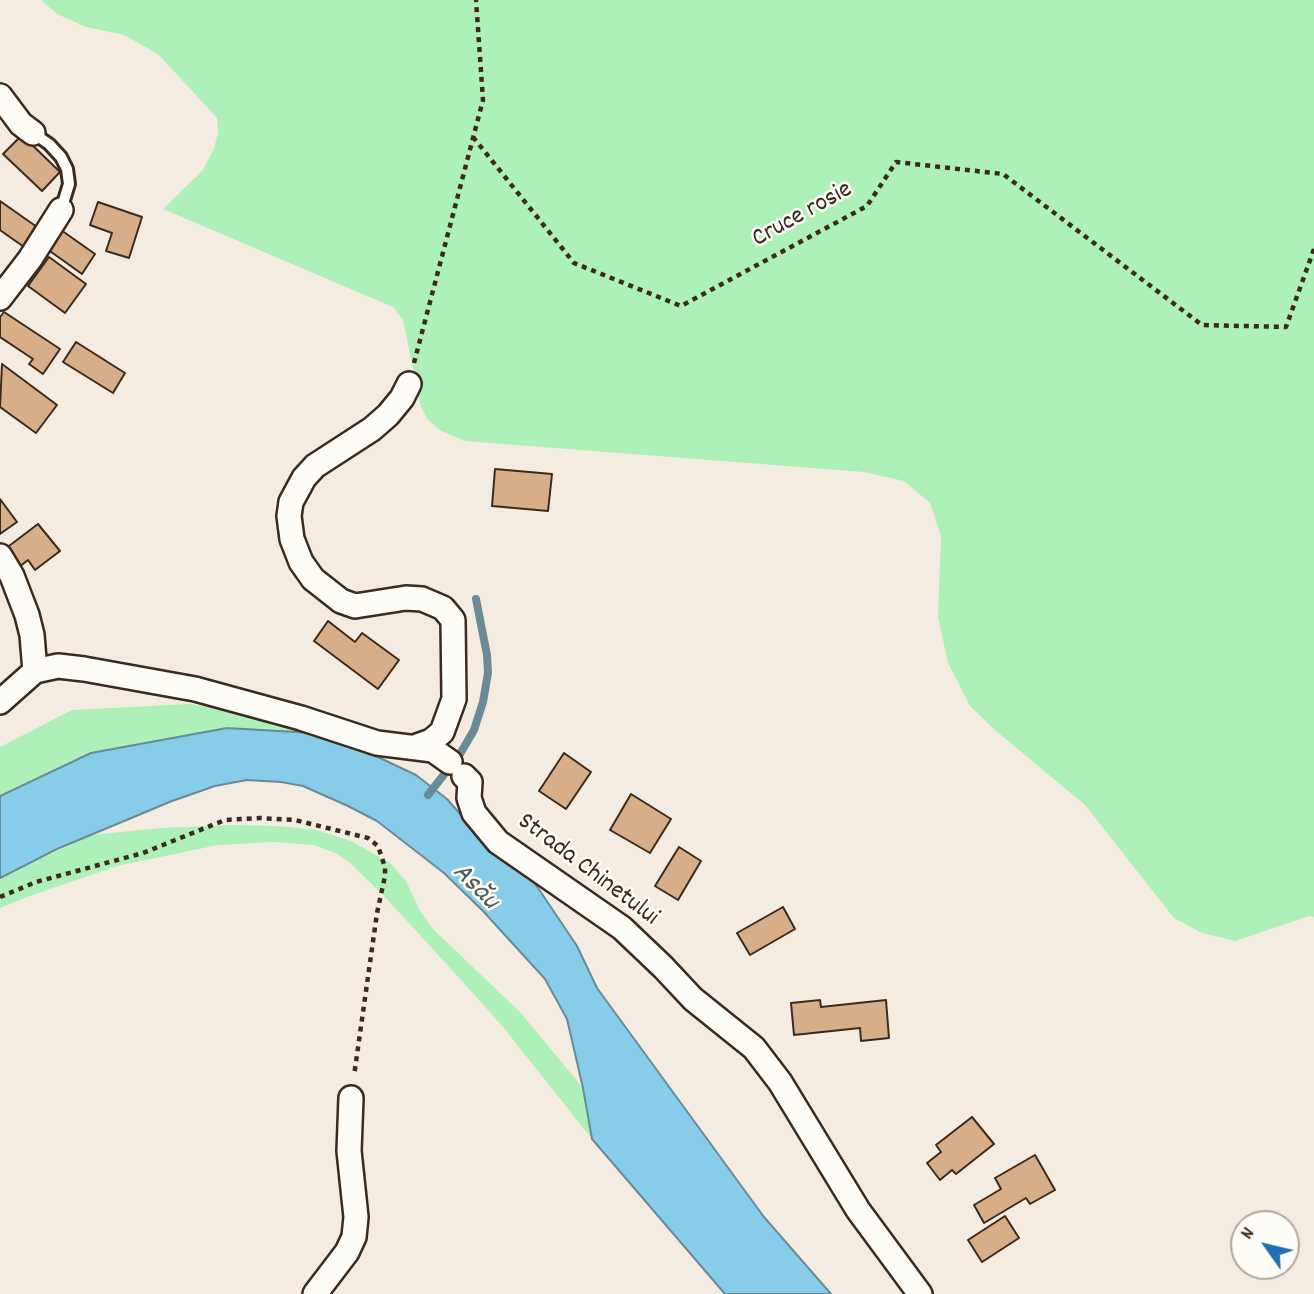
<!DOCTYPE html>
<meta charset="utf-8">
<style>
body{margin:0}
#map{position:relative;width:1314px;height:1294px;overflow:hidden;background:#f5ece1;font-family:Dekko,sans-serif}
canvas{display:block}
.north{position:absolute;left:1230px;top:1210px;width:70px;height:70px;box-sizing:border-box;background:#fdfcf7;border:2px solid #afa8a0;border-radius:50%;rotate:304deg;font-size:19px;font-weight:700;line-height:28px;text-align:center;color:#3b2a1e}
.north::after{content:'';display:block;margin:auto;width:24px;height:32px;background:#1f6fb2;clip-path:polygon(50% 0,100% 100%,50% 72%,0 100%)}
</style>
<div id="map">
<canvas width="1314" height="1294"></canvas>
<div class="north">N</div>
</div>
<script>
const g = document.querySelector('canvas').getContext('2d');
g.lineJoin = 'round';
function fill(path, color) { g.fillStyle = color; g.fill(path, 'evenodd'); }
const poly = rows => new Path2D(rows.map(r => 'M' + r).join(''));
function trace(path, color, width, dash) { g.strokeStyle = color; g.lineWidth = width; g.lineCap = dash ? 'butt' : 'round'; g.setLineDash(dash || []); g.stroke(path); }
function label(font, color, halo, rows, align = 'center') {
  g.font = font + ' Dekko,sans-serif'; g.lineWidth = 5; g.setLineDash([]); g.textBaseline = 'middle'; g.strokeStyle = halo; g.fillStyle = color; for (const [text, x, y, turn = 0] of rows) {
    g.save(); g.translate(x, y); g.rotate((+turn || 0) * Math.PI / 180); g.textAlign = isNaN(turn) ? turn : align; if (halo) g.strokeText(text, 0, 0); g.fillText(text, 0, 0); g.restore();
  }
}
const green = poly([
 [41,0,1314,0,1314,917,1309,916,1235,941,1202,933,1174,918,1085,805,996,731,970,706,948,663,938,617,941,536,930,503,904,481,864,472,465,441,441,431,428,420,421,407,403,320,393,307,163,209,203,170,214,148,218,133,217,118,158,54,124,35,86,27,57,14],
 [190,704,260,716,313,733,227,728,91,753,0,796,0,747,72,710],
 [232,825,279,826,316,830,351,841,390,863,406,881,420,911,434,930,520,1012,583,1088,592,1139,503,1027,462,981,384,896,351,864,336,853,313,845,275,842,218,845,117,866,27,897,0,908,0,878,91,835,161,828]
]);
const water = poly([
 [227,728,313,733,380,758,416,775,447,799,498,857,534,882,577,946,597,988,764,1217,831,1294,725,1294,592,1139,583,1088,567,1019,545,979,483,911,444,873,377,821,348,806,303,786,281,782,247,780,215,786,172,801,57,849,0,878,0,796,91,753,227,728]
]);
const stream = poly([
 [428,795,460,754,474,730,483,702,488,673,487,655,476,599]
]);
const building = poly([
 [22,135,60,172,42,191,3,154,22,135],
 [0,201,37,227,24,247,0,230,0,201],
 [98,202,142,217,129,258,106,251,112,233,90,225,98,202],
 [61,230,95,254,82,274,47,249,61,230],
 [49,257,86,284,65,313,28,286,49,257],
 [4,312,60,349,43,374,29,364,33,359,0,337,0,317,4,312],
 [76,342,125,373,113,393,63,362,76,342],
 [2,364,57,405,36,433,0,407,2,364],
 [495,469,552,474,548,511,492,506,495,469],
 [0,499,17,522,0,534,0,499],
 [38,524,60,551,35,570,28,560,19,567,5,549,38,524],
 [328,621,355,642,362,633,399,660,378,689,314,641,328,621],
 [564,753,591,772,566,809,539,791,564,753],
 [631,794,671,819,650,853,610,830,631,794],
 [679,847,701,861,678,900,655,886,679,847],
 [783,907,795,929,750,955,737,933,783,907],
 [820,1000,821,1007,886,1000,889,1038,861,1041,860,1028,794,1035,791,1003,820,1000],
 [972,1117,994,1144,956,1174,952,1170,940,1180,927,1163,941,1152,936,1145,972,1117],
 [1035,1155,1055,1190,1030,1204,1026,1198,984,1223,974,1205,1001,1189,995,1178,1035,1155],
 [1005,1216,1019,1238,982,1262,968,1240,1005,1216]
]);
const path = poly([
 [473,137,574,263,681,306,867,206,896,162,1003,174,1202,325,1286,327,1314,249],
 [414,363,483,100,476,0],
 [0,897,36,882,143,853,225,820,260,818,295,820,368,838,378,846,385,867,385,876,377,913,354,1076]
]);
const service = poly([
 [33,133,49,144,61,157,67,169,69,184,61,210]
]);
const minor = poly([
 [0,96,21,124,33,133],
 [0,298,30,259,61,210],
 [409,384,402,398,388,415,372,429,315,466,304,478,291,502,289,516,292,539,301,562,313,579,341,601,355,606,406,598,422,599,443,608,453,620,454,699,442,732,431,741,417,746],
 [0,556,12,576,27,615,32,635,35,671],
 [0,702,35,671,58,666,84,669,195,689,301,718,377,743,433,750,450,762],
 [464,776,470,782,469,798,474,813,498,842,622,928,663,967,693,999,754,1048,780,1082,858,1210,920,1294],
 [315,1294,347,1252,354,1237,356,1217,349,1151,351,1098]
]);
const streetNames = [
 ["Cruce rosie",803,216,-29],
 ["Strada Chinetului",587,871,37]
];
const waterNames = [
 ["Asău",474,888,45]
];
fill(green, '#aef0b9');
fill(water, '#87cce8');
trace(water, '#698b97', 2);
trace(stream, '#698b97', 8);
fill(building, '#d7ae88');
trace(building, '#3b2a1e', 2);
trace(service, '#3b2a1e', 16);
trace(minor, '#3b2a1e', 28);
trace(path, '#3b2a1e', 4.5, [5, 5]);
trace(service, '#fdfcf7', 10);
trace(minor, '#fdfcf7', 23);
label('26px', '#3b2a1e', '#fdfcf7', streetNames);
label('italic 28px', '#525b5b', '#fdfcf7', waterNames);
</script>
